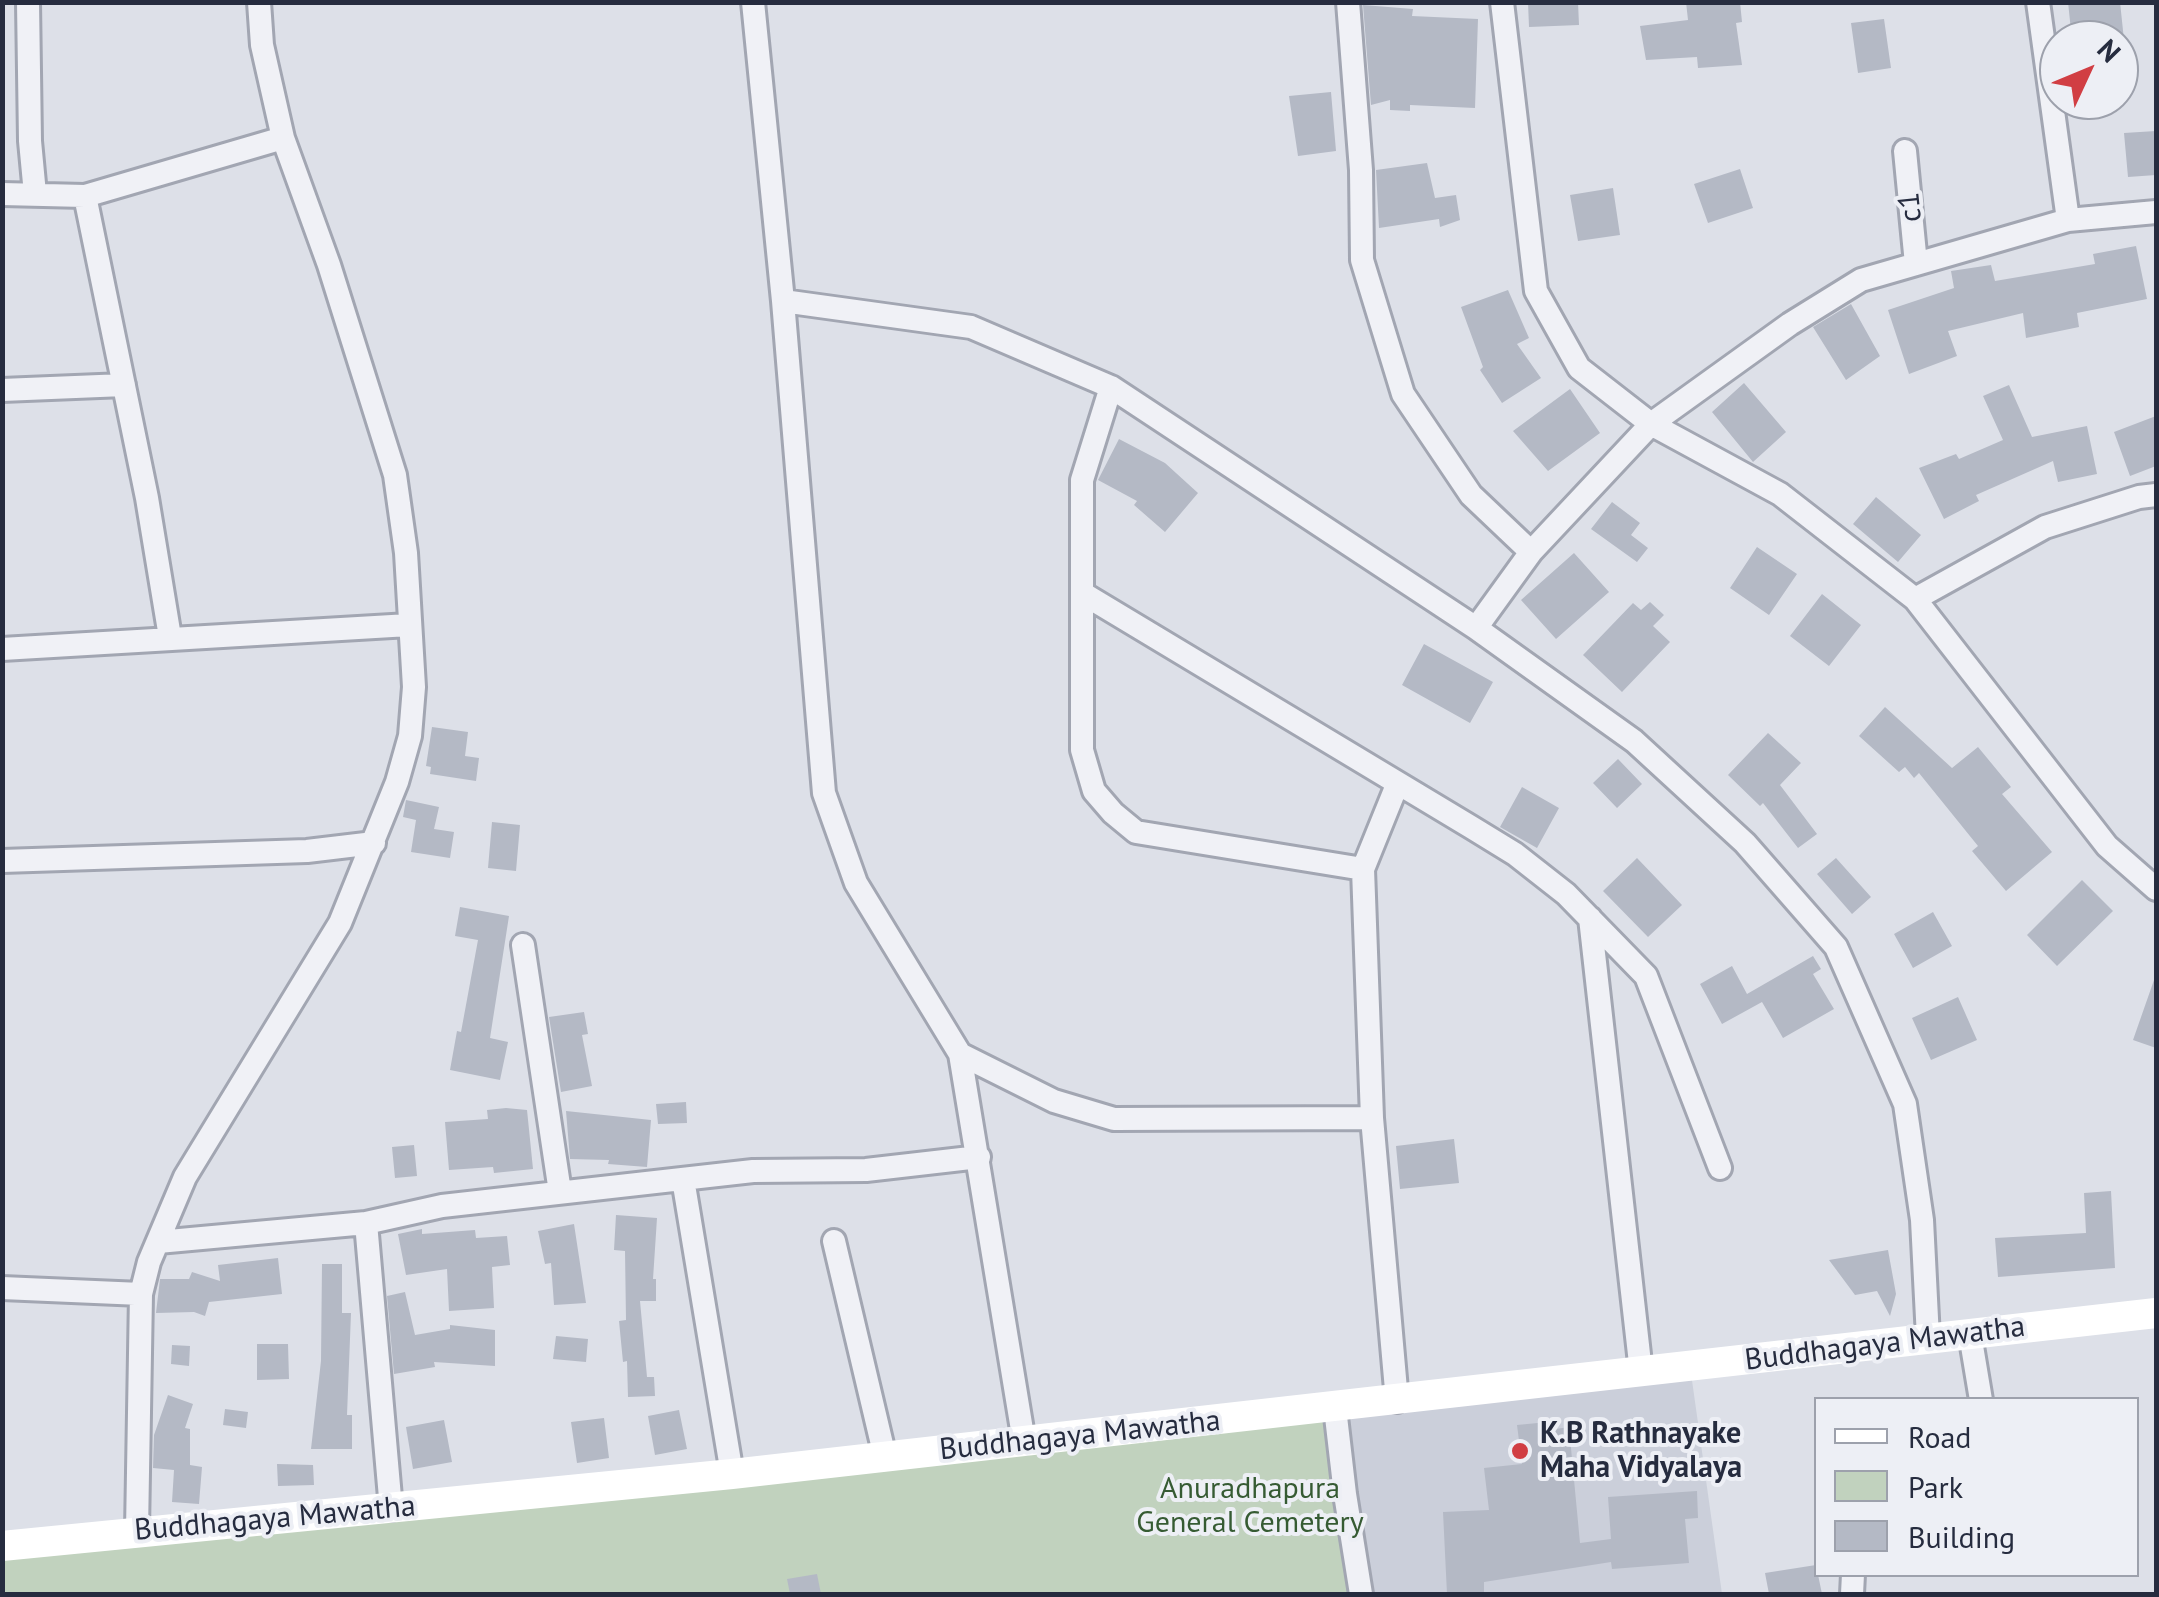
<!DOCTYPE html>
<style>
body{margin:0}
#map{position:relative;width:2159px;height:1597px;overflow:hidden;background:#dde0e8;font-family:"PT Sans",sans-serif}
canvas{display:block}
.frame{position:absolute;inset:0;border:5px solid #262c3f;pointer-events:none}
.legend{position:absolute;left:1814px;top:1397px;width:325px;height:180px;box-sizing:border-box;background:#edeff5;border:2px solid #9da1ac;margin:0;padding:12px 18px;list-style:none;font-size:30px;color:#262c3f}
.legend li{display:flex;align-items:center;gap:20px;height:50px}
.legend b{width:50px;border:2px solid #9da1ac}
.north{position:absolute;left:2039px;top:20px;width:100px;height:100px;box-sizing:border-box;background:#edeff5;border:2px solid #9da1ac;border-radius:50%;rotate:46deg;font-size:28px;font-weight:700;line-height:40px;text-align:center;color:#262c3f}
.north::after{content:'';display:block;margin:auto;width:35px;height:45px;background:#d13e43;clip-path:polygon(50% 0,100% 100%,50% 72%,0 100%)}
</style>
<div id="map">
<canvas width="2159" height="1597"></canvas>
<div class="frame"></div>
<ul class="legend">
<li><b style="height:12px;background:#fff"></b>Road</li>
<li><b style="height:28px;background:#c1d2be"></b>Park</li>
<li><b style="height:28px;background:#b4b9c5"></b>Building</li>
</ul>
<div class="north">N</div>
</div>
<script>
const g = document.querySelector('canvas').getContext('2d');
g.lineJoin = 'round';
function fill(path, color) { g.fillStyle = color; g.fill(path, 'evenodd'); }
const poly = rows => new Path2D(rows.map(r => 'M' + r).join(''));
function trace(path, color, width, dash) { g.strokeStyle = color; g.lineWidth = width; g.lineCap = dash ? 'butt' : 'round'; g.setLineDash(dash || []); g.stroke(path); }
function label(font, color, halo, rows, align = 'center') {
  g.font = font + ' "PT Sans",sans-serif'; g.lineWidth = 8; g.setLineDash([]); g.textBaseline = 'middle'; g.strokeStyle = halo; g.fillStyle = color; for (const [text, x, y, turn = 0] of rows) {
    g.save(); g.translate(x, y); g.rotate((+turn || 0) * Math.PI / 180); g.textAlign = isNaN(turn) ? turn : align; if (halo) g.strokeText(text, 0, 0); g.fillText(text, 0, 0); g.restore();
  }
}
const built = poly([
 [1690,1366,1722,1594,1361,1594,1335,1408]
]);
const green = poly([
 [1335,1408,1361,1594,3,1594,2,1546]
]);
const building = poly([
 [1528,2,1578,2,1579,25,1529,27],
 [1686,2,1740,2,1742,22,1736,23,1742,65,1698,68,1697,57,1646,60,1640,26,1688,20],
 [2068,2,2120,2,2124,40,2072,40],
 [1363,5,1413,9,1412,16,1478,19,1475,108,1410,105,1410,111,1390,110,1390,100,1371,105],
 [1884,19,1891,68,1858,73,1851,23],
 [1331,92,1336,151,1298,156,1289,96],
 [2156,131,2156,175,2128,177,2124,133],
 [1427,163,1435,198,1456,195,1460,220,1440,227,1439,219,1379,228,1376,170],
 [1740,169,1753,208,1708,223,1694,184],
 [1613,188,1620,235,1578,241,1570,195],
 [2136,246,2147,299,2077,313,2079,327,2026,338,2023,313,1948,331,1957,356,1909,374,1888,310,1954,288,1951,271,1991,265,1995,281,2095,264,2093,254],
 [1508,290,1529,338,1517,344,1541,378,1502,403,1480,370,1483,367,1461,307],
 [1851,304,1880,356,1846,380,1813,327],
 [1744,383,1786,432,1753,462,1712,412],
 [2009,385,2032,437,2087,426,2097,474,2058,482,2053,461,1976,495,1979,501,1944,519,1919,468,1956,454,1959,459,2003,440,1983,396],
 [1570,389,1600,433,1548,471,1513,431],
 [2156,416,2156,466,2130,476,2114,432],
 [1119,439,1165,463,1198,493,1165,532,1134,505,1137,501,1098,480],
 [1876,497,1921,535,1898,562,1853,524],
 [1612,502,1640,523,1631,535,1648,548,1637,562,1591,529],
 [1757,547,1797,574,1769,615,1730,588],
 [1574,553,1609,592,1556,639,1521,600],
 [1822,594,1861,625,1829,666,1790,636],
 [1650,602,1664,615,1653,626,1670,642,1622,692,1583,655,1633,603,1641,610],
 [1424,644,1493,682,1470,723,1402,685],
 [1885,707,1952,768,1978,747,2011,787,2002,794,2052,852,2006,891,1972,851,1978,846,1919,773,1914,778,1905,767,1899,772,1859,736],
 [432,727,468,732,465,756,479,758,476,781,430,774,431,767,426,766],
 [1768,733,1801,763,1780,785,1817,834,1798,848,1763,803,1760,806,1728,775],
 [1618,759,1642,784,1617,808,1593,783],
 [1522,787,1559,808,1537,848,1500,827],
 [406,800,439,807,434,829,454,832,450,858,411,852,416,820,403,817],
 [492,822,520,825,516,871,488,868],
 [1637,858,1682,905,1648,937,1603,891],
 [1836,858,1871,897,1852,914,1817,874],
 [2082,880,2113,911,2057,966,2027,935],
 [460,907,509,916,490,1038,508,1042,500,1080,450,1070,457,1031,461,1032,478,940,455,936],
 [1933,912,1952,946,1913,968,1894,934],
 [1813,956,1821,969,1813,974,1834,1009,1783,1038,1762,1002,1722,1024,1700,984,1732,966,1747,994],
 [2154,980,2156,981,2156,1048,2133,1040],
 [1958,997,1977,1040,1931,1060,1912,1018],
 [584,1012,588,1034,582,1035,592,1086,561,1092,549,1017],
 [686,1102,687,1123,658,1124,656,1104],
 [506,1108,527,1110,533,1169,494,1173,493,1167,449,1170,445,1122,488,1119,487,1110],
 [566,1111,651,1120,647,1167,608,1164,609,1160,570,1159],
 [1454,1139,1459,1183,1400,1189,1396,1146],
 [414,1145,417,1176,395,1178,392,1147],
 [2111,1191,2115,1268,1998,1277,1995,1238,2086,1233,2084,1193],
 [616,1215,657,1218,653,1279,656,1279,656,1301,640,1301,647,1377,654,1377,655,1396,628,1397,627,1361,623,1362,619,1321,626,1320,625,1251,614,1250],
 [574,1224,586,1303,554,1305,551,1263,545,1264,538,1231],
 [422,1229,422,1234,475,1230,476,1238,507,1236,510,1265,492,1267,494,1308,449,1311,447,1269,406,1275,398,1234],
 [1888,1250,1896,1294,1890,1316,1877,1291,1855,1295,1829,1260],
 [278,1258,282,1294,209,1302,205,1316,194,1312,156,1313,160,1279,189,1279,192,1272,220,1281,218,1265],
 [322,1264,342,1264,342,1313,351,1313,347,1415,352,1415,352,1449,311,1449,321,1361],
 [405,1292,415,1335,450,1329,450,1325,495,1330,495,1366,434,1362,435,1367,394,1374,387,1296],
 [556,1336,588,1339,586,1362,553,1359],
 [257,1344,288,1344,289,1379,257,1380],
 [172,1345,190,1346,189,1366,171,1364],
 [168,1395,193,1404,185,1428,190,1429,190,1465,202,1467,199,1504,172,1502,174,1470,153,1468,154,1435],
 [225,1409,248,1412,246,1428,223,1425],
 [679,1410,687,1449,655,1455,648,1416],
 [604,1418,609,1458,577,1463,571,1422],
 [444,1420,452,1462,413,1469,406,1427],
 [1548,1422,1549,1430,1569,1427,1580,1543,1611,1539,1608,1497,1697,1491,1698,1518,1685,1519,1689,1563,1612,1569,1611,1562,1484,1582,1484,1594,1447,1594,1443,1512,1489,1510,1484,1468,1522,1464,1517,1425],
 [277,1464,313,1465,314,1485,278,1486],
 [1816,1565,1822,1594,1769,1594,1765,1573],
 [817,1574,821,1594,790,1594,787,1579]
]);
const minor = poly([
 [28,2,30,141,35,194],
 [753,2,783,301,824,793,856,883,960,1054,1024,1442],
 [1348,2,1361,170,1362,260,1403,394,1471,495,1531,552],
 [1502,2,1536,291,1579,368,1651,424,1780,494,1915,599,2107,846,2156,889],
 [2038,2,2068,220],
 [1905,151,1916,264],
 [2,194,85,196,283,138],
 [85,196,147,498,170,637],
 [783,301,971,327,1111,387,1476,628,1634,741,1745,843,1836,947,1905,1104,1922,1220,1928,1338],
 [1111,387,1082,480,1082,750,1094,791,1113,813,1136,832,1363,869],
 [2,390,124,385],
 [1082,593,1471,827,1515,854,1566,894,1646,976,1720,1168],
 [1915,599,2045,527,2139,497,2156,495],
 [1476,628,1531,552,1651,424,1790,324,1861,280,2068,220,2156,212],
 [2,649,409,625],
 [1397,785,1363,869,1372,1118,1397,1401],
 [2,861,307,851,374,843],
 [1590,918,1641,1372],
 [523,945,560,1192],
 [960,1054,1054,1101,1114,1119,1372,1118],
 [683,1179,732,1474],
 [366,1223,391,1509],
 [834,1241,885,1457],
 [158,1242,366,1223,442,1206,753,1171,866,1170,979,1157],
 [2,1288,141,1294],
 [1970,1334,1981,1400],
 [1335,1408,1345,1494,1361,1594],
 [137,1531,141,1294,149,1262,185,1177,340,923,397,782,410,736,414,687,406,553,395,475,329,265,283,138,262,45,259,2],
 [1852,1594,1853,1574]
]);
const secondary = poly([
 [2,1546,732,1474,2156,1313]
]);
const markers = [
 [1520,1451,10,"#d13e43"]
];
const streetNames = [
 ["c1",1911,207,-96],
 ["Buddhagaya Mawatha",1885,1344,-7],
 ["Buddhagaya Mawatha",1080,1436,-6],
 ["Buddhagaya Mawatha",275,1519,-5]
];
const poiNames = [
 ["K.B Rathnayake",1540,1434],
 ["Maha Vidyalaya",1540,1468]
];
const parkNames = [
 ["Anuradhapura",1250,1489],
 ["General Cemetery",1250,1523]
];
fill(built, '#cbcfda');
fill(green, '#c1d2be');
fill(building, '#b4b9c5');
trace(minor, '#a2a6b2', 28);
trace(minor, '#f0f1f6', 22);
trace(secondary, '#fff', 30);
for (const [x, y, r, color] of markers) { const dot = new Path2D(); dot.arc(x, y, r, 0, 2 * Math.PI); g.fillStyle = color; g.fill(dot); trace(dot, '#edeff5', 4); }
label('30px', '#262c3f', '#edeff5', streetNames);
label('bold 30px', '#262c3f', '#edeff5', poiNames, 'left');
label('30px', '#365b33', '#edeff5', parkNames);
</script>
